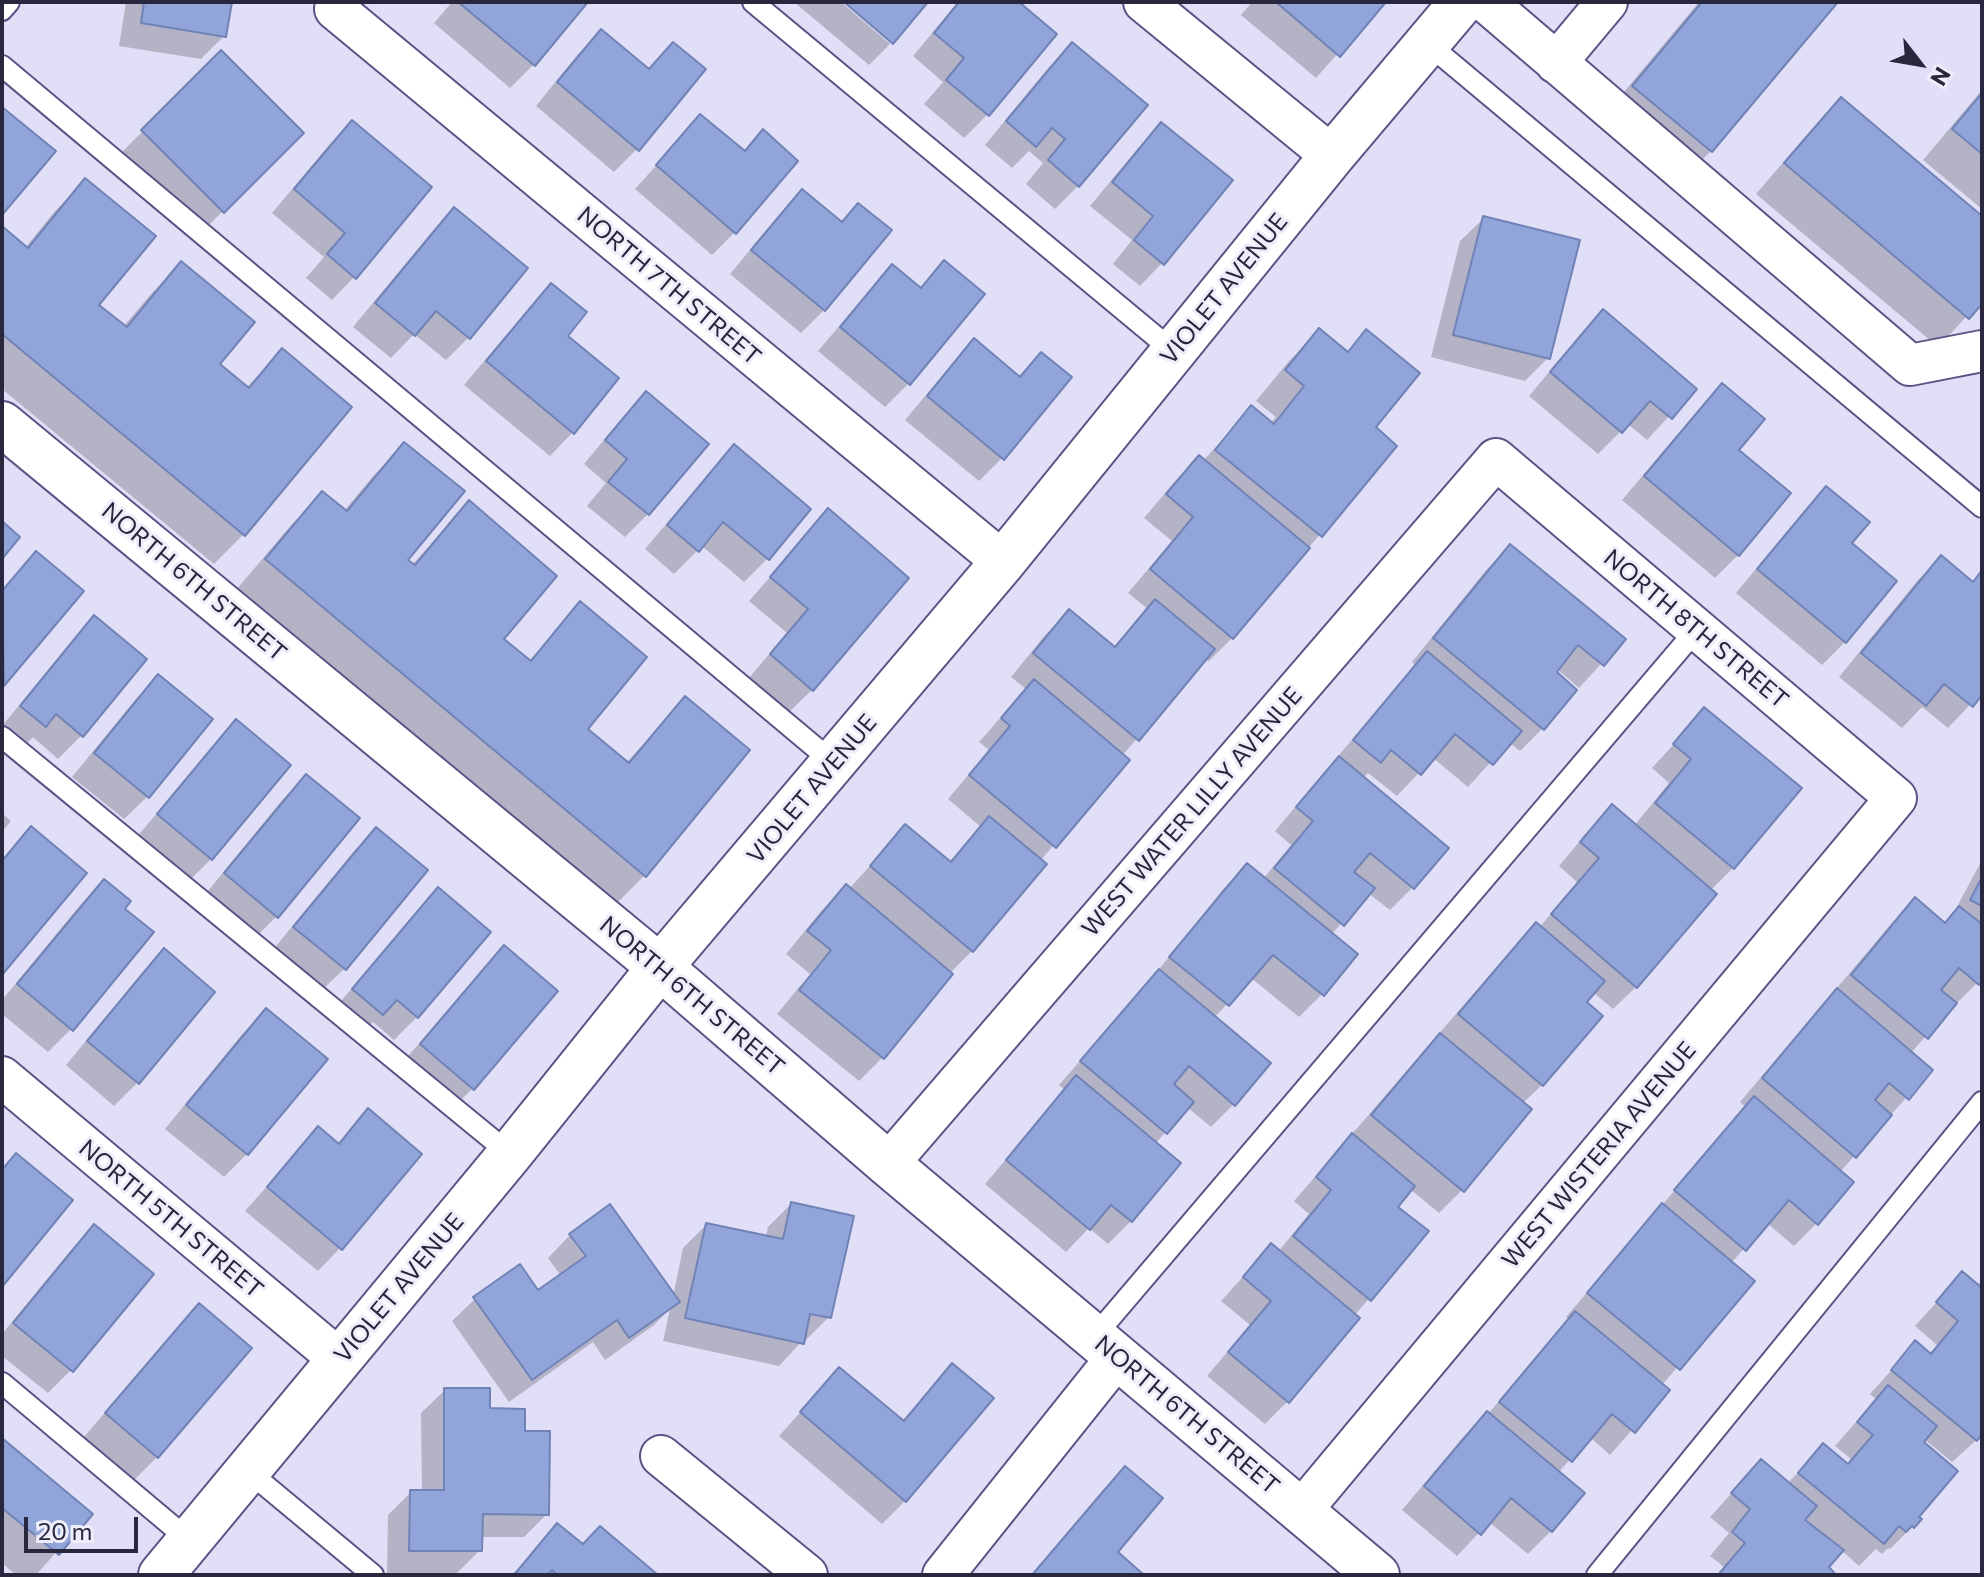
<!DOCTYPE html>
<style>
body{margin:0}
#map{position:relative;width:1984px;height:1577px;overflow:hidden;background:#e1dff7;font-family:Commissioner,sans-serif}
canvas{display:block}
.frame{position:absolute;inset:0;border:4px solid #29273d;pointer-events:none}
.north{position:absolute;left:1880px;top:24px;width:80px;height:80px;-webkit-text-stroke:6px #eeeefa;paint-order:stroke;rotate:121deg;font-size:22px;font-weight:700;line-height:32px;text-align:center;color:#29273d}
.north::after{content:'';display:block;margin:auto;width:28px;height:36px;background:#29273d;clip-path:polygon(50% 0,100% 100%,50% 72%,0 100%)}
.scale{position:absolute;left:24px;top:1517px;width:114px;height:36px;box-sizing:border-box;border:4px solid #29273d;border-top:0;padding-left:10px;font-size:24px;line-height:28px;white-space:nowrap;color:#29273d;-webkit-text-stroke:6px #eeeefa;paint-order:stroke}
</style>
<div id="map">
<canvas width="1984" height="1577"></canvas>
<div class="frame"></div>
<div class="north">N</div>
<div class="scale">20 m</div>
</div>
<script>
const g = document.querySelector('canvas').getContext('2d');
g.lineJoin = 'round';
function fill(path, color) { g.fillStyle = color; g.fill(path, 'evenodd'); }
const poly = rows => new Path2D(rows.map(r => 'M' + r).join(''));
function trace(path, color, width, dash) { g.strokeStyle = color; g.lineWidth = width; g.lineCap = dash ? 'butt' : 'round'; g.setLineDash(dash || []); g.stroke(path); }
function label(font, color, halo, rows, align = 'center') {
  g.font = font + ' Commissioner,sans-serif'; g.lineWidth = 6; g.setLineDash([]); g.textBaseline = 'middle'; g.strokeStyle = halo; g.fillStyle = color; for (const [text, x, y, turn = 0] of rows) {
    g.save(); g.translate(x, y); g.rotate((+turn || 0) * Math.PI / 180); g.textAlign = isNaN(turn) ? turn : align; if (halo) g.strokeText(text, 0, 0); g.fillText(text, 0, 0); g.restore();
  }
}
const shadow = poly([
 [126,2,230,2,224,36,201,59,119,46],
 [452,2,586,2,533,65,510,88,434,23],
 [794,2,841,2,890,44,869,65],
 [958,2,1016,2,1054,34,987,115,964,138,924,104,943,82,913,56],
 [1252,2,1383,2,1316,78,1241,15],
 [1699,2,1835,2,1711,151,1681,181,1603,117],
 [601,32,647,70,673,45,637,149,614,172,536,106,578,54],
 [1072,44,1078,186,1055,209,1026,184,1043,163,1029,151,1012,168,985,145,1049,67],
 [221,53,301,133,199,235,119,155],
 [1982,90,1982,209,1923,160],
 [1841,100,1982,219,1982,300,1938,347,1756,194,1811,130],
 [700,117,743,152,763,132,735,232,712,255,635,189],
 [352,122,354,277,332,300,306,278,324,257,272,213,329,145],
 [1161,124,1162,263,1140,286,1113,264,1132,240,1090,206,1139,147],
 [85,181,96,305,123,327,151,294,181,264,217,364,246,388,282,351,244,534,214,564,2,389,2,229,25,248,55,211],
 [802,192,840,223,858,205,889,230,824,310,801,333,730,274,779,215],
 [454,210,469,337,446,360,414,334,391,358,353,327,431,233],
 [1484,218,1548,358,1525,381,1431,357,1460,241],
 [945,263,982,294,908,384,885,407,818,351,870,290,892,267,919,289],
 [552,285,565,337,616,378,572,433,550,456,464,385,529,308],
 [1603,312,1694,389,1647,440,1628,424,1598,454,1529,396,1580,335],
 [1319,331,1346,353,1366,332,1373,427,1395,446,1232,638,1209,661,1205,658,1122,756,1127,760,1040,861,1044,864,972,951,950,973,882,1058,859,1081,777,1014,810,974,786,954,823,909,846,886,849,889,905,827,948,863,981,827,948,799,989,750,979,742,1026,689,1011,677,1046,634,1069,611,1110,656,1137,624,1133,624,1148,609,1128,593,1172,541,1144,518,1176,480,1199,458,1203,461,1251,408,1270,424,1276,417,1256,401,1289,361],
 [975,341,1018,377,1041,354,1002,458,979,481,905,420,952,364],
 [1722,386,1737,450,1738,555,1715,578,1622,500,1699,409],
 [646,394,648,514,625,537,587,506,606,483,584,464,623,417],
 [404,445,405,560,412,565,469,502,502,639,528,662,581,604,585,729,626,763,685,699,748,751,644,876,614,906,236,590,292,524,322,494,344,511,374,475],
 [734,447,808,509,767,559,744,582,702,546,674,574,645,549,712,470],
 [1826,489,1849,543,1895,581,1845,642,1822,665,1736,593,1803,512],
 [828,511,812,690,789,712,749,678,787,633,749,601],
 [1510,547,1623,640,1579,688,1557,669,1543,728,1520,751,1509,742,1468,787,1433,758,1397,796,1368,773,1363,778,1413,887,1390,910,1368,893,1331,935,1322,994,1299,1017,1251,978,1214,1018,1234,1104,1211,1127,1187,1107,1155,1144,1178,1163,1131,1221,1108,1244,1089,1228,1066,1252,985,1184,1065,1090,1059,1085,1149,982,1224,888,1247,865,1263,879,1291,845,1275,831,1415,665,1412,662,1487,569],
 [36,553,82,592,2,685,2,590],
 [1941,558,1972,583,1982,573,1982,692,1948,728,1922,707,1902,728,1839,677,1918,580],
 [94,618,144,659,81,736,58,759,33,737,22,748,2,732,2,726,72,641],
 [158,677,210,719,147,797,124,819,72,777,135,700],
 [1705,710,1733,868,1710,891,1636,987,1613,1009,1593,992,1584,1002,1542,1085,1522,1104,1462,1190,1439,1213,1410,1189,1396,1207,1426,1232,1354,1316,1288,1401,1265,1424,1207,1376,1250,1325,1221,1301,1271,1246,1278,1252,1309,1214,1294,1201,1513,948,1536,925,1539,928,1577,882,1559,866,1589,830,1612,807,1634,826,1669,783,1652,768],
 [236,722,211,859,188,882,136,838,214,745],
 [306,776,277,916,254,939,203,897,283,799],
 [2,813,11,821,2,832],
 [376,829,344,969,321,991,272,951,353,852],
 [1982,860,1982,978,1954,1006,1953,1005,1910,1054,1930,1071,1840,1172,1817,1223,1794,1246,1767,1223,1731,1263,1752,1281,1662,1385,1667,1390,1610,1455,1590,1437,1558,1473,1551,1531,1528,1554,1489,1522,1457,1556,1402,1510,1464,1436,1488,1414,1569,1319,1566,1317,1746,1107,1740,1102,1892,923,1915,900,1944,924,1952,916],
 [104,881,122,909,71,1029,48,1052,2,1014,2,1000,81,904],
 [438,890,417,1017,394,1040,373,1022,359,1037,331,1013,415,913],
 [504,948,472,1089,450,1111,398,1068,481,971],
 [164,951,212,992,137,1083,114,1106,66,1065,141,974],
 [266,1011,247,1154,224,1177,165,1129,243,1033],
 [368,1111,340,1248,318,1271,245,1211,318,1129,337,1144],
 [791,1204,829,1317,806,1340,803,1340,779,1366,663,1341,670,1309,654,1325,605,1360,593,1342,509,1402,452,1321,475,1299,537,1292,561,1276,548,1258,570,1235,673,1296,683,1248,706,1225,766,1237,768,1227],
 [94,1227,71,1370,48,1393,2,1356,2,1334,71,1250],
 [1962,1274,1977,1286,1982,1280,1982,1435,1952,1462,1924,1439,1916,1517,1913,1526,1890,1549,1888,1548,1882,1554,1876,1549,1859,1566,1841,1550,1826,1568,1833,1575,1717,1575,1724,1567,1710,1556,1729,1533,1710,1517,1761,1461,1787,1484,1823,1446,1846,1465,1851,1459,1835,1446,1876,1399,1870,1394,1916,1343,1929,1354,1937,1345,1915,1326],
 [199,1306,157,1457,134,1480,84,1437,176,1329],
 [952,1365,991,1398,905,1501,882,1524,779,1436,839,1369,901,1422],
 [445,1390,488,1410,523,1433,547,1514,524,1537,480,1537,480,1550,457,1573,387,1573,388,1515,411,1492,422,1492,421,1413],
 [2,1440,90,1514,36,1575,16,1575,2,1563],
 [1125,1468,1115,1552,1141,1575,1031,1575,1102,1491],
 [557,1526,582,1546,655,1575,512,1575]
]);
const building = poly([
 [144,2,232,2,226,37,141,23,144,2],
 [458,2,588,2,535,66,458,2],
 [844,2,928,2,893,44,844,2],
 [959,2,1019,2,1057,34,989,116,946,80,964,58,934,33,959,2],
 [1276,2,1386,2,1340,57,1276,2],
 [1702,2,1838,2,1712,152,1632,86,1702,2],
 [601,29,649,69,673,42,706,69,639,151,557,82,601,29],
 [1072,42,1148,105,1079,187,1048,160,1065,139,1052,128,1036,147,1006,121,1072,42],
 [221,50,304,133,224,213,141,130,221,50],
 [1982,93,1982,154,1952,129,1982,93],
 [1841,97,1982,216,1982,304,1969,319,1784,163,1841,97],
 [2,107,56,151,2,215,2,107],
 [700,114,745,151,763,129,798,161,736,234,656,165,700,114],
 [352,120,432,187,356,279,327,254,345,233,294,189,352,120],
 [1161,122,1233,180,1164,265,1134,240,1153,216,1112,182,1161,122],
 [85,178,156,236,99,305,127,327,181,261,255,322,220,364,249,388,282,348,352,407,245,536,2,334,2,226,28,248,85,178],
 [802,189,842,222,858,203,892,230,825,311,751,250,802,189],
 [454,207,528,268,470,339,436,311,415,336,375,303,454,207],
 [1483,216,1580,240,1550,359,1453,335,1483,216],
 [944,260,985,294,910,385,840,327,892,264,921,288,944,260],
 [551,283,587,312,568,336,619,378,574,434,486,361,551,283],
 [1603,309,1697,389,1672,419,1650,401,1622,433,1550,372,1603,309],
 [1319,328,1348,352,1366,329,1420,373,1376,427,1397,446,1322,537,1215,450,1251,405,1274,424,1304,386,1285,370,1319,328],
 [974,338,1020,377,1041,352,1072,377,1004,460,927,396,974,338],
 [1722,383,1765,419,1739,450,1791,493,1739,556,1644,476,1722,383],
 [646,391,709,444,649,515,608,482,627,459,605,440,646,391],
 [404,442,465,491,408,560,415,565,469,500,557,576,504,639,531,661,580,601,647,657,588,729,629,763,685,696,750,750,646,877,265,559,322,491,347,511,404,442],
 [734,444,811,509,769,560,723,522,699,552,667,525,734,444],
 [1199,455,1310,548,1233,639,1150,569,1193,517,1166,494,1199,455],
 [1826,486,1870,522,1852,543,1897,581,1846,643,1757,569,1826,486],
 [828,508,909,578,813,691,770,654,808,609,770,577,828,508],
 [2,521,20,537,2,559,2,521],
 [1510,544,1626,639,1604,666,1578,645,1557,672,1577,690,1544,730,1433,638,1510,544],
 [36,551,84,591,4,686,2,591,36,551],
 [1941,555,1973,582,1982,570,1982,695,1973,707,1944,684,1926,706,1861,653,1941,555],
 [1155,599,1215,649,1139,741,1033,653,1069,609,1115,647,1155,599],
 [94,615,147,659,83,737,56,714,46,727,20,706,94,615],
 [1427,651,1522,731,1493,765,1455,734,1421,775,1391,750,1381,763,1353,740,1427,651],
 [158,674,213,719,149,798,94,753,158,674],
 [1034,679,1130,760,1056,848,969,775,1010,726,1001,718,1034,679],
 [1704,707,1802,788,1734,869,1655,803,1691,759,1673,744,1704,707],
 [236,719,291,765,212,860,157,814,236,719],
 [1339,756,1449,848,1414,889,1370,853,1354,872,1375,888,1344,926,1274,868,1313,821,1296,807,1339,756],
 [306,774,360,818,278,918,224,873,306,774],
 [1612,804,1717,894,1637,988,1551,914,1599,858,1580,842,1612,804],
 [989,816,1047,864,973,952,870,866,905,824,951,862,989,816],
 [31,826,87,873,2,975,2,861,31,826],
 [376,827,428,870,346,970,293,927,376,827],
 [1247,863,1358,954,1324,996,1273,955,1229,1006,1169,957,1247,863],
 [1982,877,1982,906,1970,900,1982,877],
 [104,879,131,901,125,909,154,932,73,1031,17,984,104,879],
 [846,884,953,974,884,1059,799,990,831,950,807,931,846,884],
 [438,887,491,932,418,1018,397,1000,383,1015,352,989,438,887],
 [1915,897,1945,923,1959,906,1982,924,1982,981,1979,985,1959,968,1941,990,1957,1003,1928,1039,1851,975,1915,897],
 [1536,922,1605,981,1587,1002,1603,1016,1543,1086,1458,1014,1536,922],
 [504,945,558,991,474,1090,420,1044,504,945],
 [164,948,215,992,139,1084,87,1041,164,948],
 [1159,969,1271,1063,1235,1106,1189,1066,1174,1084,1194,1102,1167,1134,1080,1061,1159,969],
 [1837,988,1933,1070,1909,1100,1889,1083,1875,1100,1892,1115,1856,1158,1762,1078,1837,988],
 [266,1008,328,1059,248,1155,186,1105,266,1008],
 [1440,1033,1532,1109,1464,1192,1371,1115,1440,1033],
 [1076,1075,1181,1163,1132,1222,1111,1205,1090,1230,1006,1160,1076,1075],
 [1754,1096,1854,1182,1818,1225,1789,1200,1746,1251,1674,1190,1754,1096],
 [368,1108,422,1154,342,1250,267,1187,318,1126,339,1144,368,1108],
 [1352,1133,1415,1186,1398,1207,1429,1231,1371,1301,1293,1236,1331,1190,1316,1177,1352,1133],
 [16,1153,73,1200,2,1287,2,1170,16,1153],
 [791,1202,854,1216,831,1318,810,1314,804,1344,685,1318,706,1223,783,1239,791,1202],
 [1662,1203,1755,1281,1680,1370,1587,1293,1662,1203],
 [610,1204,680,1302,629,1338,617,1320,532,1380,473,1297,520,1264,538,1290,586,1256,569,1234,610,1204],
 [94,1224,154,1274,73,1372,13,1323,94,1224],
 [1271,1243,1360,1318,1289,1403,1228,1352,1271,1301,1243,1277,1271,1243],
 [1962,1271,1982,1288,1982,1434,1977,1441,1891,1370,1915,1340,1931,1354,1958,1321,1936,1302,1962,1271],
 [199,1303,252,1348,158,1458,105,1413,199,1303],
 [1575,1311,1670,1390,1635,1433,1612,1414,1572,1462,1499,1402,1575,1311],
 [952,1363,994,1398,906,1502,800,1412,839,1367,904,1421,952,1363],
 [1888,1385,1937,1426,1924,1442,1958,1471,1919,1517,1922,1519,1914,1528,1912,1526,1906,1532,1899,1526,1884,1544,1798,1473,1823,1443,1848,1464,1873,1435,1857,1422,1888,1385],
 [444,1388,490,1388,490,1408,525,1409,525,1431,550,1431,549,1515,483,1514,482,1551,409,1551,410,1490,444,1490,444,1388],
 [1487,1411,1585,1493,1552,1532,1511,1498,1481,1535,1424,1486,1487,1411],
 [2,1438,93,1514,59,1555,2,1508,2,1438],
 [1761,1459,1817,1506,1805,1520,1844,1550,1829,1567,1836,1575,1718,1575,1745,1543,1732,1532,1750,1509,1731,1493,1761,1459],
 [1125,1466,1163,1498,1118,1552,1144,1575,1032,1575,1125,1466],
 [557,1523,583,1544,600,1526,658,1575,557,1575,552,1570,548,1575,514,1575,557,1523]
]);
const lane = poly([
 [753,2,1173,351],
 [2,10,9,2],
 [1427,43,1982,507],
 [2,66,835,764],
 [2,737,510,1154],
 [1094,1337,1697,629],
 [2,1383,190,1541],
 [248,1471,373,1575],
 [1597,1575,1982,1102]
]);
const street = poly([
 [1144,2,1332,156],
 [1486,2,1910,365,1982,351],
 [335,9,1003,562],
 [1556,63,1607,2],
 [2,1077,340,1360],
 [888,1164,1496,459,1896,798,1301,1511],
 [661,1456,807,1575],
 [943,1575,1117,1357]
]);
const secondary = poly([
 [2,424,660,967,888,1164,1377,1575],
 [161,1575,510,1154,660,967,1003,562,1332,156,1462,2]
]);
const streetNames = [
 ["NORTH 7TH STREET",669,286,40],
 ["VIOLET AVENUE",1224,289,-51],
 ["NORTH 6TH STREET",194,582,40],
 ["NORTH 8TH STREET",1696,629,40],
 ["VIOLET AVENUE",812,789,-50],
 ["WEST WATER LILLY AVENUE",1192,812,-49],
 ["NORTH 6TH STREET",692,996,40],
 ["WEST WISTERIA AVENUE",1599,1155,-50],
 ["NORTH 5TH STREET",171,1219,40],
 ["VIOLET AVENUE",399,1288,-50],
 ["NORTH 6TH STREET",1187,1415,40]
];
fill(shadow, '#0003');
fill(building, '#92a5da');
trace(building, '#7183b6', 2);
trace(lane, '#5a5386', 24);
trace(street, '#5a5386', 44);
trace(secondary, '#5a5386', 48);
trace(lane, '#fff', 20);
trace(street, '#fff', 40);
trace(secondary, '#fff', 44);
label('24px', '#29273d', '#eeeefa', streetNames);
</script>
